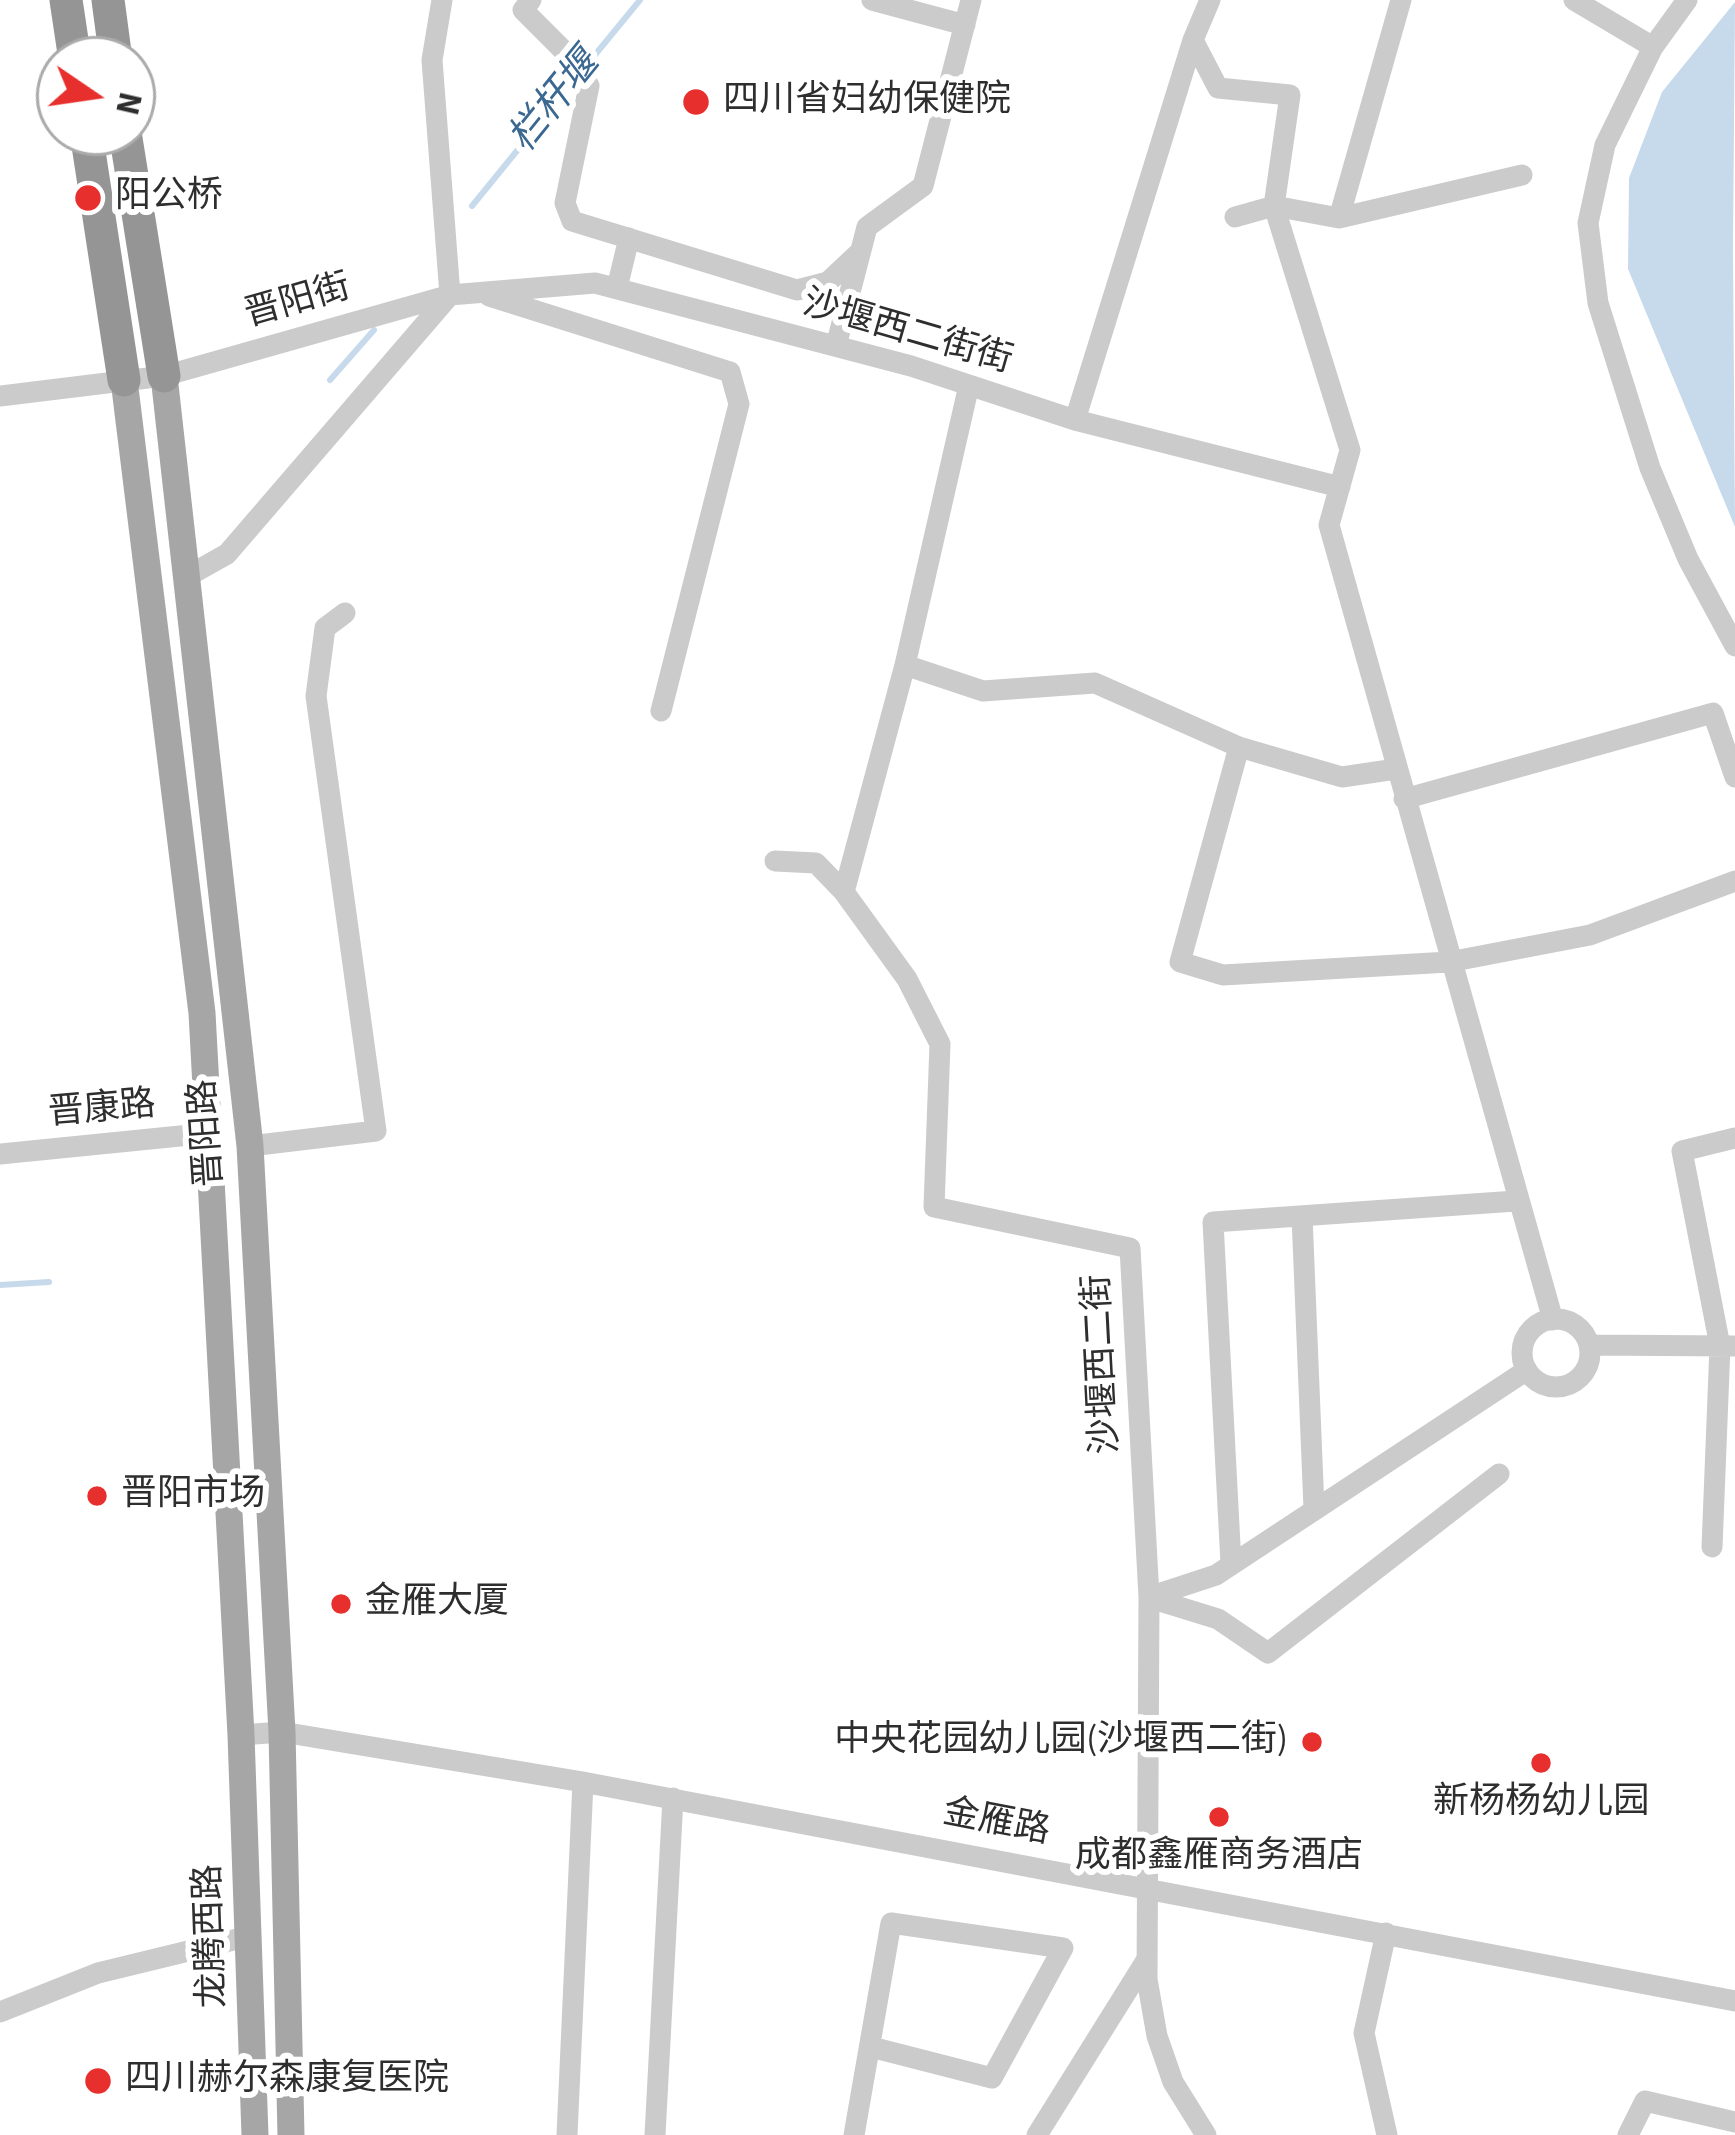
<!DOCTYPE html>
<meta charset="utf-8">
<style>
body{margin:0}
#map{position:relative;width:1735px;height:2135px;overflow:hidden;background:#fff;font-family:"Source Sans 3",sans-serif}
canvas{display:block}
.north{position:absolute;left:36px;top:36px;width:120px;height:120px;box-sizing:border-box;background:#fff;border:3px solid #ababab;border-radius:50%;rotate:103deg;font-size:33px;font-weight:700;line-height:48px;text-align:center;color:#2e2e2e}
.north::after{content:'';display:block;margin:auto;width:42px;height:54px;background:#e72f2d;clip-path:polygon(50% 0,100% 100%,50% 72%,0 100%)}
</style>
<div id="map">
<canvas width="1735" height="2135"></canvas>
<div class="north">N</div>
</div>
<script>
const g = document.querySelector('canvas').getContext('2d');
g.lineJoin = 'round';
function fill(path, color) { g.fillStyle = color; g.fill(path, 'evenodd'); }
const poly = rows => new Path2D(rows.map(r => 'M' + r).join(''));
function trace(path, color, width, dash) { g.strokeStyle = color; g.lineWidth = width; g.lineCap = dash ? 'butt' : 'round'; g.setLineDash(dash || []); g.stroke(path); }
function label(font, color, halo, rows, align = 'center') {
  g.font = font + ' "Source Sans 3","Noto Sans SC",sans-serif'; g.lineWidth = 12; g.setLineDash([]); g.textBaseline = 'middle'; g.strokeStyle = halo; g.fillStyle = color; for (const [text, x, y, turn = 0] of rows) {
    g.save(); g.translate(x, y); g.rotate((+turn || 0) * Math.PI / 180); g.textAlign = isNaN(turn) ? turn : align; if (halo) g.strokeText(text, 0, 0); g.fillText(text, 0, 0); g.restore();
  }
}
const water = poly([
 [1735,2,1733,248,1735,527,1628,269,1629,178,1662,92]
]);
const stream = poly([
 [585,67,640,0],
 [472,206,577,77],
 [330,380,374,330],
 [0,1285,49,1282]
]);
const minor = poly([
 [531,0,523,10,579,66,589,86,565,203,572,221,797,290,828,282,860,252],
 [872,0,965,25],
 [1574,0,1653,47],
 [1687,0,1653,47,1605,145,1588,223,1598,303,1650,468,1688,559,1735,646],
 [1193,40,1218,88,1290,95,1274,206,1350,450,1329,525,1553,1320],
 [1235,217,1274,206,1339,218,1522,175],
 [1339,218,1401,0],
 [617,288,629,238],
 [489,296,730,372,739,404,661,711],
 [836,346,867,227,923,186,971,0],
 [0,396,164,376,450,295,595,283,911,366,1075,420,1340,487],
 [1075,420,1193,40,1210,0],
 [186,577,227,554,450,295,432,60,442,0],
 [905,665,983,691,1095,683,1239,747,1342,777,1396,769],
 [1239,747,1180,962,1223,975,1449,962,1590,935,1735,881],
 [1404,799,1713,713,1735,777],
 [775,861,816,863,844,892,907,979,940,1044,934,1207,1130,1248,1149,1597,1147,1979,1157,2036,1173,2082,1206,2135],
 [844,892,905,665,969,385],
 [250,1146,376,1131,316,696,325,628,345,613],
 [0,1154,210,1133],
 [1302,1216,1314,1509],
 '1522 1353a34 34 0 1 1 68 0a34 34 0 1 1-68 0Z',
 [1589,1345,1734,1346],
 [1712,1547,1720,1346,1682,1151,1735,1138],
 [1231,1564,1213,1222,1516,1201],
 [1149,1597,1216,1575,1527,1370],
 [1150,1598,1218,1619,1268,1653,1499,1474],
 [241,1735,282,1732,583,1782,1735,2001],
 [1386,1933,1364,2033,1387,2135],
 [0,2012,98,1973,250,1936],
 [567,2135,583,1782],
 [655,2135,673,1798],
 [854,2135,891,1923,1063,1948,992,2078,871,2047],
 [1037,2135,1147,1959],
 [1628,2135,1645,2101,1735,2122]
]);
const major = poly([
 [164,376,250,1146,282,1732,291,2135],
 [124,380,202,1013,241,1735,255,2135]
]);
const highway = poly([
 [66,0,75,60],
 [108,0,116,60],
 [86,132,124,380],
 [125,132,164,376]
]);
const markers = [
 [696,102,15,"#e72f2d"],
 [88,198,15,"#e72f2d"],
 [97,1496,12,"#e72f2d"],
 [341,1604,12,"#e72f2d"],
 [1312,1742,12,"#e72f2d"],
 [1541,1763,12,"#e72f2d"],
 [1219,1817,12,"#e72f2d"],
 [98,2081,15,"#e72f2d"]
];
const poiNames = [
 ["四川省妇幼保健院",723,102],
 ["阳公桥",115,198],
 ["晋阳市场",121,1496],
 ["金雁大厦",365,1604],
 ["中央花园幼儿园(沙堰西二街)",1288,1742,"right"],
 ["新杨杨幼儿园",1541,1804,"center"],
 ["成都鑫雁商务酒店",1219,1858,"center"],
 ["四川赫尔森康复医院",125,2081]
];
const streetNames = [
 ["晋阳街",298,303,-16],
 ["沙堰西二街街",907,334,16],
 ["晋康路",102,1111,-5],
 ["晋阳路",209,1133,-94],
 ["沙堰西二街",1104,1364,-93],
 ["金雁路",996,1824,11],
 ["龙腾西路",213,1936,-92]
];
const waterNames = [
 ["栏杆堰",556,103,-51]
];
fill(water, '#c7daec');
trace(stream, '#c7daec', 6);
trace(minor, '#cbcbcb', 21);
trace(major, '#a6a6a6', 27);
trace(highway, '#959595', 33);
for (const [x, y, r, color] of markers) { const dot = new Path2D(); dot.arc(x, y, r, 0, 2 * Math.PI); g.fillStyle = color; g.fill(dot); trace(dot, '#fff', 4.5); }
label('36px', '#2e2e2e', '#fff', poiNames, 'left');
label('36px', '#2e2e2e', '#fff', streetNames);
label('italic 39px', '#3b6891', '#fff', waterNames);
</script>
